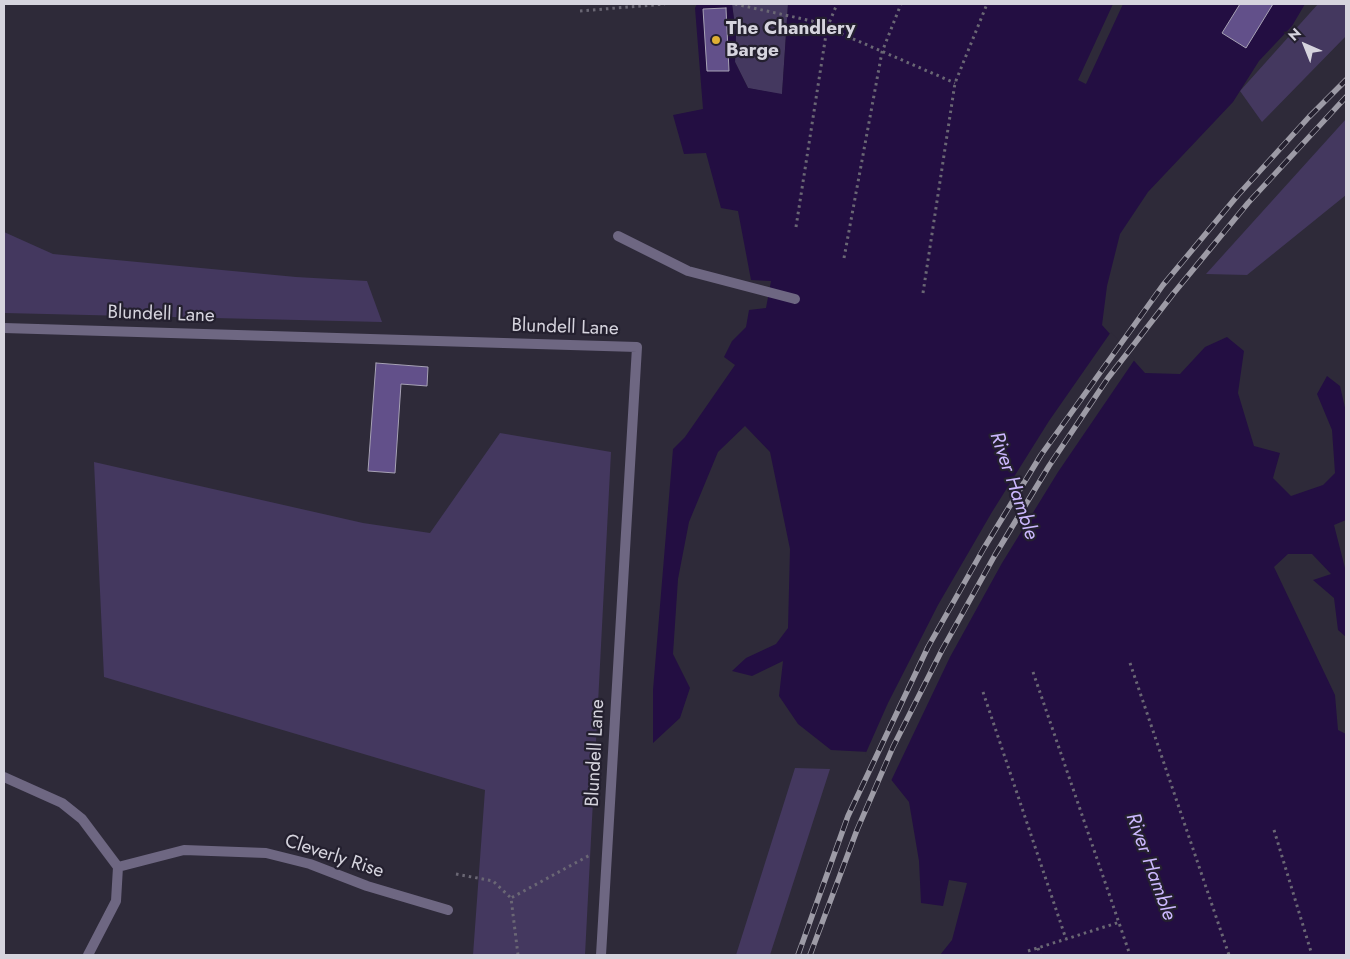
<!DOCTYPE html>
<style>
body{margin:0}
#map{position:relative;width:1350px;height:959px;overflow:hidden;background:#2e2a39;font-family:Jost,sans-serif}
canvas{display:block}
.frame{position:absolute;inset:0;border:5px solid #d6d4de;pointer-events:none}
.north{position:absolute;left:1280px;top:20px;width:50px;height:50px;-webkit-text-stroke:4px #24202f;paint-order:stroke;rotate:316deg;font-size:14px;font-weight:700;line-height:20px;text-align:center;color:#d6d4de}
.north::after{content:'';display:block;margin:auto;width:18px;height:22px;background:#d6d4de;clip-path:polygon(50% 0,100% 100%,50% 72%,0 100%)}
</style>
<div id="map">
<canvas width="1350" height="959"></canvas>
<div class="frame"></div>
<div class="north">N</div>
</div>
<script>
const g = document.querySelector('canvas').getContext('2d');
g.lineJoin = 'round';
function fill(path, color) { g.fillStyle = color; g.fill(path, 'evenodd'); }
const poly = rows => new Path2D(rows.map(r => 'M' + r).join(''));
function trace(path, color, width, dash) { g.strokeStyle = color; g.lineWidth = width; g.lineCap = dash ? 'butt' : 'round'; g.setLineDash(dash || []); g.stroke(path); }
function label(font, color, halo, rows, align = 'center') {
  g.font = font + ' Jost,sans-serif'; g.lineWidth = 4.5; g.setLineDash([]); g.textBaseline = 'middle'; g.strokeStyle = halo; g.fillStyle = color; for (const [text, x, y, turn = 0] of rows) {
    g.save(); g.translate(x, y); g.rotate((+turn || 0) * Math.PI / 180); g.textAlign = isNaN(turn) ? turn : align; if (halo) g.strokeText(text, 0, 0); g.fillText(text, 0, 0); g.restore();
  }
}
const green = poly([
 [732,4,788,4,782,95,748,88,735,62,736,34],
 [1318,4,1346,4,1346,36,1262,122,1240,91],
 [1346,119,1346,195,1247,275,1206,274],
 [4,232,53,254,296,277,367,281,382,322,4,313],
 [500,433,611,452,585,955,473,955,485,790,104,677,94,462,363,523,430,533],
 [795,768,830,769,770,955,736,955]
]);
const water = poly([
 [697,4,732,4,736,34,735,62,748,88,782,94,788,4,1305,4,1292,26,1259,61,1233,102,1148,192,1120,234,1107,286,1102,325,1145,373,1180,374,1205,347,1227,337,1244,351,1238,393,1254,446,1280,453,1273,478,1291,496,1323,485,1335,473,1332,430,1317,394,1327,376,1340,386,1346,412,1346,520,1334,525,1346,572,1346,637,1338,630,1334,598,1313,580,1331,574,1312,554,1288,554,1274,567,1335,695,1338,730,1346,734,1346,955,940,955,952,940,967,883,949,880,943,906,921,903,919,861,909,802,869,752,831,750,798,724,779,696,783,661,752,676,732,671,746,658,776,644,788,628,790,549,770,452,745,426,718,452,689,522,678,579,673,654,690,688,680,718,653,743,653,690,673,449,685,437,735,365,724,357,732,341,746,327,749,310,766,308,771,281,751,280,738,211,721,208,706,153,684,154,673,115,703,109,695,8]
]);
const pier = poly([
 [1113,4,1123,4,1086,84,1078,80],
 [1111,332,1135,359,1058,472,1002,563,950,657,890,783,867,755,865,755,888,703,938,605,992,512,1049,421]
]);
const building = poly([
 [1240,4,1273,4,1246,48,1222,33,1240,4],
 [726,8,729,71,707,71,703,9,726,8],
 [376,363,428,367,427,386,401,384,395,473,368,471,376,363]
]);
const path = poly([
 [735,4,812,21,955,83],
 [580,11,665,4],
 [796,227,827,28,837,4],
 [844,258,882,52,901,4],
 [923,293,955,83,987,4],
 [1130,663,1229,955],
 [1033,672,1130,955],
 [983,692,1066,939],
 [1274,830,1312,955],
 [456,874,493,881,511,898],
 [1038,948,1040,955],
 [1028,951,1120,922],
 [518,955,511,898,590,855]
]);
const service = poly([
 [618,236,688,271,795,299]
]);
const minor = poly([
 [4,328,637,347,601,955],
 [4,777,62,803,82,819,118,867,116,901,88,955],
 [118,867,184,850,266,853,310,864,367,886,448,910]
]);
const rail = poly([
 [798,955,848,816,928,647,984,548,1041,455,1163,285,1238,195,1309,117,1346,80],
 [810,955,857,830,893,747,942,650,995,555,1049,466,1108,378,1173,294,1248,203,1346,97]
]);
const markers = [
 [716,40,5,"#dfb034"]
];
const poiNames = [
 ["The Chandlery",726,29],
 ["Barge",726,51]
];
const streetNames = [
 ["Blundell Lane",161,315,2],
 ["Blundell Lane",565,328,2],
 ["Blundell Lane",596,753,-87],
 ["Cleverly Rise",334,857,18]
];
const waterNames = [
 ["River Hamble",1013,486,71],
 ["River Hamble",1150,867,70]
];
fill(green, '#44385f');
fill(water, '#230e42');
fill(pier, '#2e2a39');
fill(building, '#62508a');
trace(building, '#a7a2b5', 1);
trace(path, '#6a6774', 3, [2.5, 4]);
trace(service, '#6e6782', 10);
trace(minor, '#6e6782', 10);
trace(rail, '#9d9ba6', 5.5);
trace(rail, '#24202f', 4, [11]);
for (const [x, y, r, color] of markers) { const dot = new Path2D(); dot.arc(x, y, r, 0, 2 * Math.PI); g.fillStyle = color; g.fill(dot); trace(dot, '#24202f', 2); }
label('bold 19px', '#d6d4de', '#24202f', poiNames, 'left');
label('19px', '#d6d4de', '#24202f', streetNames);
label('italic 20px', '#ccb8fe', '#24202f', waterNames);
</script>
